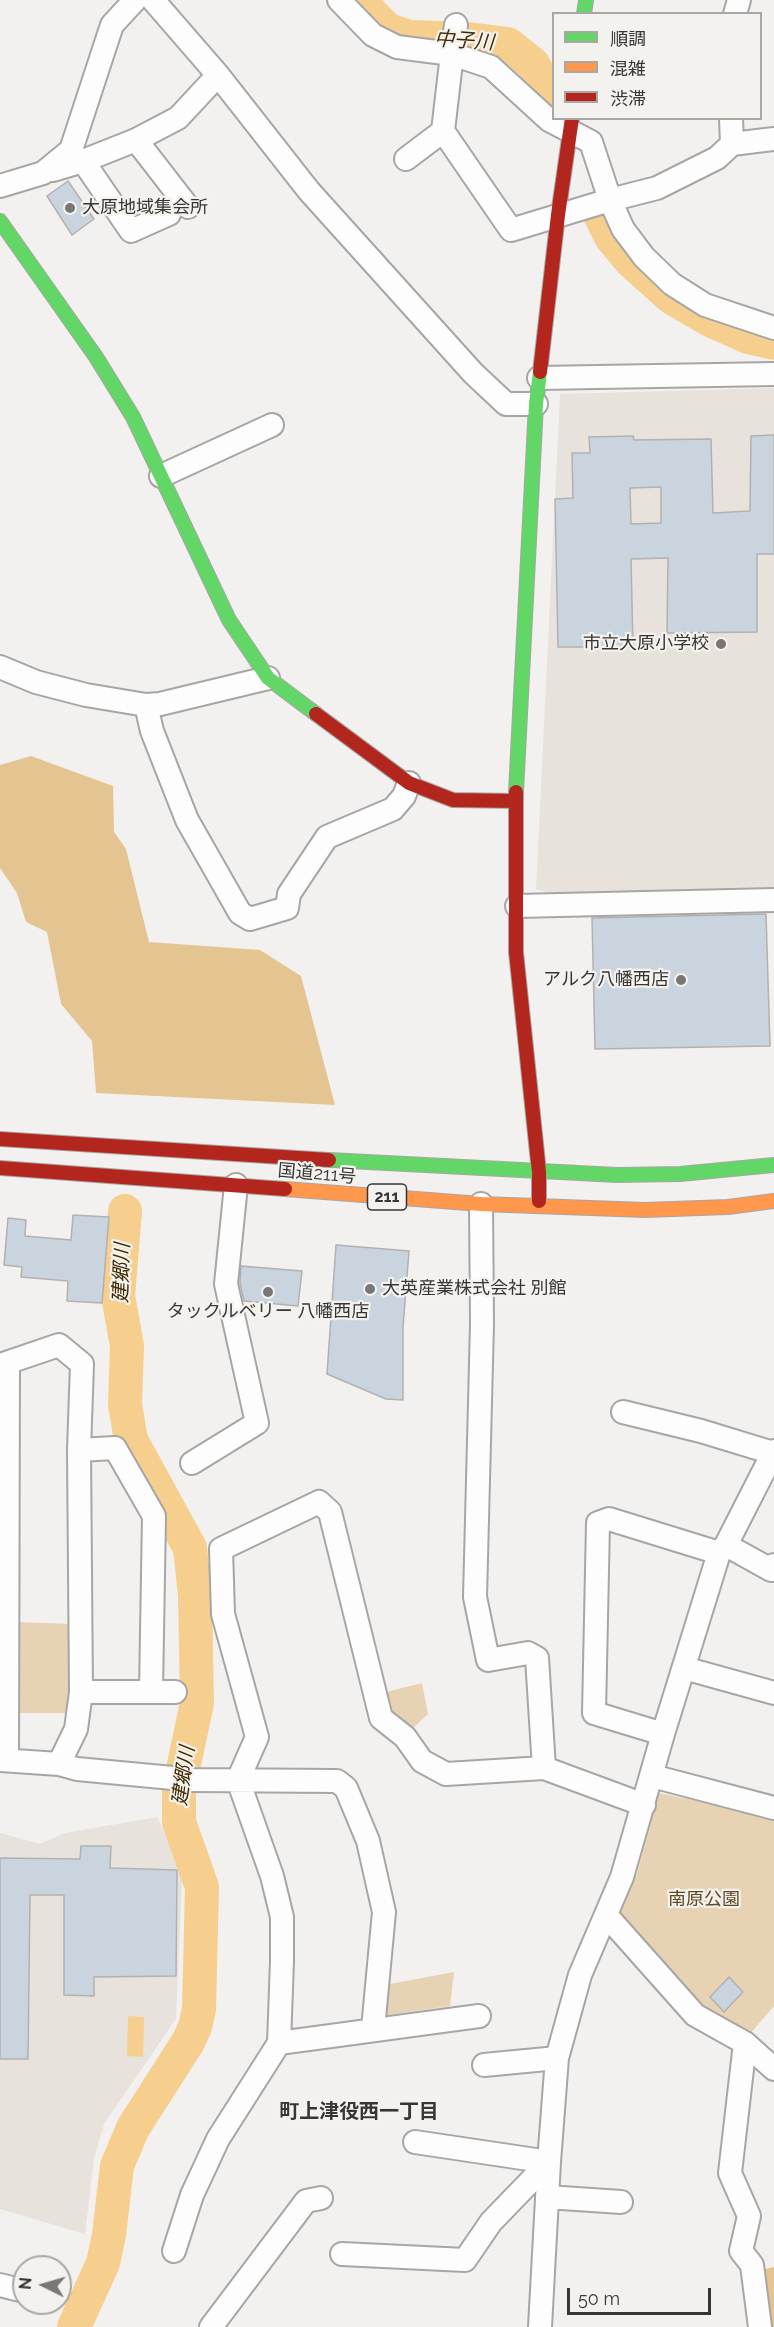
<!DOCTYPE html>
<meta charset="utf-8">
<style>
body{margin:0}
#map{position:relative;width:774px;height:2327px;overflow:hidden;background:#f3f1ef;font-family:Raleway,"Noto Sans JP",sans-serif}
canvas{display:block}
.legend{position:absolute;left:552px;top:12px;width:210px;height:108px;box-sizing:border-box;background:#f4f2ee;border:2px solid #a8a7a4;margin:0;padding:8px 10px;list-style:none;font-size:18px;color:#373635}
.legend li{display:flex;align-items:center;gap:12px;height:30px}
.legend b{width:30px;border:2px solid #a8a7a4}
.north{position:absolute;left:12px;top:2255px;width:60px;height:60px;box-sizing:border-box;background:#f4f2ee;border:2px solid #a8a7a4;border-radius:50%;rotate:275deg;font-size:16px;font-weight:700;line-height:24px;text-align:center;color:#373635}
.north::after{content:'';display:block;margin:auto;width:21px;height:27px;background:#797776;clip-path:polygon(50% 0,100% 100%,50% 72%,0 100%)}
.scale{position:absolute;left:567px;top:2288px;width:144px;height:27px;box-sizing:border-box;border:3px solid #373635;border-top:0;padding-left:8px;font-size:18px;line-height:21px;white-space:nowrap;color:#373635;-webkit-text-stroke:4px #f4f2ee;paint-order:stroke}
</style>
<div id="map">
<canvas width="774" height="2327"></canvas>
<ul class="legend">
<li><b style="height:8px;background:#63d668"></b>順調</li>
<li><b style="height:8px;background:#ff974d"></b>混雑</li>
<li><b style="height:8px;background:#b3261e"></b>渋滞</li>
</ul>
<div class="north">N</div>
<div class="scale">50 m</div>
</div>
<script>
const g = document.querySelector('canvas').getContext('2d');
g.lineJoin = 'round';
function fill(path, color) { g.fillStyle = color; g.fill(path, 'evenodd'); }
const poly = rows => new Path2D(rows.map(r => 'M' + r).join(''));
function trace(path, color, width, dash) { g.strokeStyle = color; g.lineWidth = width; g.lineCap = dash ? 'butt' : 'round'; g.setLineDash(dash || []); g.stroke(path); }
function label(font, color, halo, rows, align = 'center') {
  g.font = font + ' Raleway,"Noto Sans JP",sans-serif'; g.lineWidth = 4.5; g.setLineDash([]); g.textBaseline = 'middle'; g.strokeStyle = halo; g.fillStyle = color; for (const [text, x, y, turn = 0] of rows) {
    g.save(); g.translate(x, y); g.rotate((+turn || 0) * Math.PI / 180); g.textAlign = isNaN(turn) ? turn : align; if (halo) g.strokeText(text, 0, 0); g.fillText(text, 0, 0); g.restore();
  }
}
const built = poly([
 [774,388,774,892,565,898,536,889,560,394],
 [157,1817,181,1866,182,1880,176,2019,104,2124,94,2159,85,2234,0,2209,0,1833,40,1844,65,1833]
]);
const green = poly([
 [18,1622,71,1624,67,1713,17,1713],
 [422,1683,428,1714,410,1731,387,1715,382,1693],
 [659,1793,774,1817,774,2006,749,2035,705,2010,620,1912,637,1874],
 [454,1972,450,2006,381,2016,384,1985]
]);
const forest = poly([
 [31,756,113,786,114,832,126,849,149,942,260,950,301,976,335,1105,96,1093,92,1041,61,1004,47,932,26,922,17,893,0,868,0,765],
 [774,2267,774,2327,767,2327,761,2270]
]);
const water = poly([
 [128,2016,144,2017,143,2057,127,2056]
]);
const river = poly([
 [358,0,388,30,409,37,468,39,508,44,533,64,553,101],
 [600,215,611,237,631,261,671,297,710,320,748,337,774,343],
 [74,2327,103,2263,109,2235,117,2166,133,2128,188,2042,195,2027,199,2009,202,1887,179,1822,179,1788,197,1703,195,1595,190,1548,131,1440,125,1404,127,1346,118,1296,125,1211]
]);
const building = poly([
 [68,181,94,219,72,235,47,196,68,181],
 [774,435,774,554,757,554,757,632,667,633,668,558,631,559,633,647,558,647,555,499,573,498,572,453,590,453,589,437,633,436,634,440,711,439,713,513,750,511,751,436,774,435],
 [661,487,661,523,631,524,630,488,661,487],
 [766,914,770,1046,595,1049,592,918,766,914],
 [73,1215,109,1217,102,1303,67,1301,68,1281,21,1277,22,1267,4,1265,8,1218,26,1220,25,1236,71,1240,73,1215],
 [336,1245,409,1251,403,1327,403,1400,386,1399,327,1374,336,1245],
 [241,1266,302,1271,298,1306,244,1301,240,1283,241,1266],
 [81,1846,111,1846,110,1868,177,1870,176,1976,94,1977,94,1996,64,1995,64,1895,30,1895,28,2059,0,2059,0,1858,80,1859,81,1846],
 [729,1977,743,1992,724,2012,710,1997,729,1977]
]);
const street = poly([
 [153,0,218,75,309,191,473,373,506,404,536,404],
 [339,0,373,35,397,47,452,54,456,25],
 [735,14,739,0],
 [731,118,732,144,717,158,657,188,610,200,511,230,443,131,452,54,491,67,549,120,591,142,610,200,623,229,644,257,672,284,705,305,774,328],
 [136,140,188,207],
 [732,144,774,139],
 [406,159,443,131],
 [83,161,131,231,169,214],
 [53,170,83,161,136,140,178,118,218,75],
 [0,186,43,173,71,150,112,25,135,0],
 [539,378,774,374],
 [161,476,272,425],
 [0,667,36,682,86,695,146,705,160,704,268,678],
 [146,705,152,731,187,820,240,913,250,919,287,908,289,894,327,837,393,809,404,796,409,783],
 [517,906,774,900],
 [481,1204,482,1324,475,1597,488,1660,528,1653,537,1658,544,1768],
 [0,1365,59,1345,82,1364,79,1450,81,1692,76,1729,59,1764],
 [623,1412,701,1431,773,1453],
 [79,1450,115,1448,154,1516,151,1691],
 [192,1463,257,1423,226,1284,236,1185],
 [726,1545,771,1570,774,1565],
 [684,1668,774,1693],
 [81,1692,175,1692],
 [663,1734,594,1713,598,1523,609,1519,719,1553],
 [0,1760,59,1764,77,1769,194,1780,337,1781,346,1788,368,1841,384,1912,373,2029],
 [7,1760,8,1363],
 [652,1776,774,1808],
 [607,1916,695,2015,745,2043,774,2069],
 [479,2016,279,2043,282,1961,282,1917,272,1876,238,1780,257,1737,223,1614,221,1549,319,1502,330,1512,381,1718,405,1737,422,1761,446,1774,544,1768,644,1805],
 [745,2043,730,2173,749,2216,741,2251,752,2265,760,2327],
 [484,2065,557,2058],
 [415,2142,549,2162],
 [547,2197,621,2202],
 [174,2251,192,2195,218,2139,279,2043],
 [342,2254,465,2260,491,2222,549,2162],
 [0,2285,24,2291],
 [211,2327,306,2201,321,2198],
 [540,2327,549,2162,557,2058,580,1975,622,1877,663,1734,719,1553,726,1545,774,1451]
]);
const fast = poly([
 [584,14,586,0],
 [0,221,96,357,133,417,229,620,268,678,316,714],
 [516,792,536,404,540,372],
 [329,1160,617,1175,680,1174,774,1165]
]);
const slow = poly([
 [285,1189,481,1204,645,1210,728,1207,774,1201]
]);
const jam = poly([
 [540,372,558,215,572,118],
 [316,714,409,783,453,800,516,801],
 [516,792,516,952,539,1172,539,1201],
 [0,1139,329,1160],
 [0,1168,285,1189]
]);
const markers = [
 [70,208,6,"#797776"],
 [721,644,6,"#797776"],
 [681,980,6,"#797776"],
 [370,1289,6,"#797776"],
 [268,1292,6,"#797776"]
];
const shields = [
 [387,1197,39]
];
const shieldNames = [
 ["211",387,1197]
];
const poiNames = [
 ["大原地域集会所",82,208],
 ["市立大原小学校",709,644,"right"],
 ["アルク八幡西店",669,980,"right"],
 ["大英産業株式会社 別館",382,1289],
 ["タックルベリー 八幡西店",268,1312,"center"]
];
const streetNames = [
 ["国道211号",317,1174,5]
];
const parkNames = [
 ["南原公園",704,1900]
];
const waterNames = [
 ["中子川",464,41,4],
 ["建郷川",122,1273,-88],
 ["建郷川",184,1776,-82]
];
const neighbourhoodNames = [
 ["町上津役西一丁目",359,2112]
];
fill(built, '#e7e2dc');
fill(green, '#e7d2b3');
fill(forest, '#e4c592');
fill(water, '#f6ce8e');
trace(river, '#f6ce8e', 34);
fill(building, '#cad4de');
trace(building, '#b2b1b0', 1.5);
trace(street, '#a7a6a5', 26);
trace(fast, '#a7a6a5', 16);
trace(slow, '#a7a6a5', 16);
trace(jam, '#a7a6a5', 16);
trace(street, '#fdfdfd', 22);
trace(fast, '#63d668', 14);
trace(slow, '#ff974d', 14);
trace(jam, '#b3261e', 14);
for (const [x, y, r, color] of markers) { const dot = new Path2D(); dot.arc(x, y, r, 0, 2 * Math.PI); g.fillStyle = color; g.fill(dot); trace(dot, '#f4f2ee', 2); }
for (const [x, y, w] of shields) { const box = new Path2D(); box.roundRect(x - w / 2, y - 13, w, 26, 4.5); g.fillStyle = '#f4f2ee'; g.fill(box); trace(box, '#373635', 1.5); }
label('bold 16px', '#373635', null, shieldNames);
label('18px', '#373635', '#f4f2ee', poiNames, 'left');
label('18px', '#373635', '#f4f2ee', streetNames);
label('18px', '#604823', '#f4f2ee', parkNames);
label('italic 20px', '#402a01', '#f4f2ee', waterNames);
label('bold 20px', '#373635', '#f4f2ee', neighbourhoodNames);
</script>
